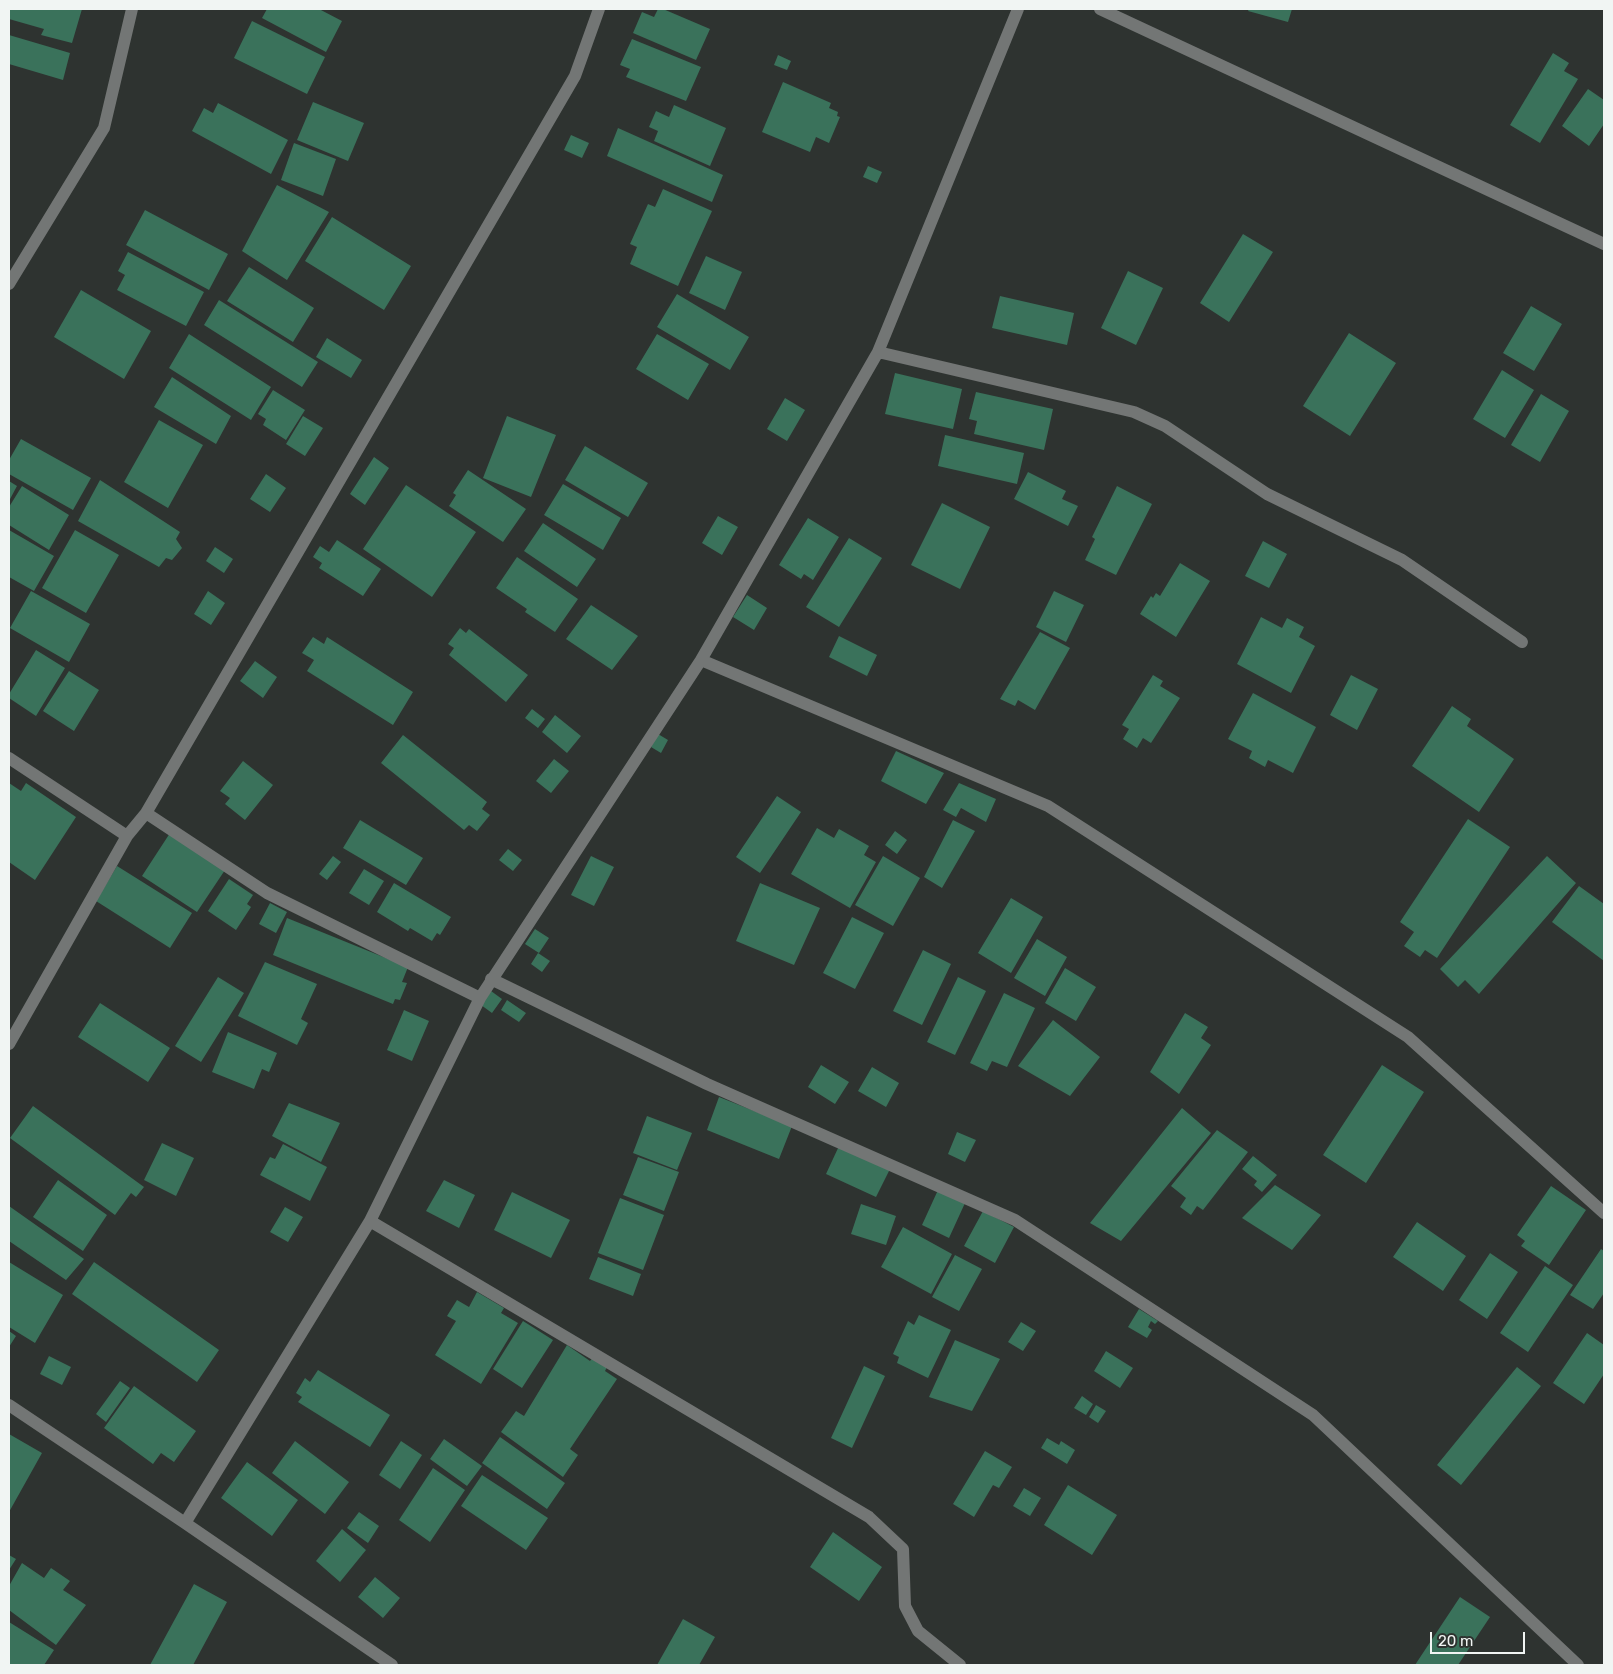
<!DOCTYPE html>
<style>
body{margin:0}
#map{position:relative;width:1613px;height:1674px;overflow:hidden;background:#2e3330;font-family:Rubik,sans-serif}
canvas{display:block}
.frame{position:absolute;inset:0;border:10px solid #f1f5f3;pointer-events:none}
.scale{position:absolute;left:1430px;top:1632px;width:95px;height:22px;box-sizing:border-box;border:2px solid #f1f5f3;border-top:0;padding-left:6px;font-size:15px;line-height:18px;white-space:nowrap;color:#f1f5f3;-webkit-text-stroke:4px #2e3330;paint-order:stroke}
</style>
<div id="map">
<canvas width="1613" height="1674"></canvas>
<div class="frame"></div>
<div class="scale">20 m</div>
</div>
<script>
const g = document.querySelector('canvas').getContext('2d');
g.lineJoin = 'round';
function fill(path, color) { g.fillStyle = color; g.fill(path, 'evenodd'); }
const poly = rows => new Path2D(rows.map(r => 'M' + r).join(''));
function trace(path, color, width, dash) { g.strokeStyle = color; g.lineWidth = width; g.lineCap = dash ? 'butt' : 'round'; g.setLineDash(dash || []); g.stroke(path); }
const building = poly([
 [9,9,82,9,72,43,41,35,44,29,9,19],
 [267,9,319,9,342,21,326,52,262,18],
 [658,9,663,9,710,29,696,60,633,33,642,12,654,17],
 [1249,9,1292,9,1288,22,1248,11],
 [252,21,325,57,307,94,234,58],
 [9,35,70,53,63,80,9,64],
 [632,39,701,67,686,101,626,77,630,69,620,65],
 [1553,53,1569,63,1564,71,1578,79,1540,143,1510,125],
 [778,55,791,61,787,70,774,65],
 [783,82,831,103,829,108,838,112,837,116,840,117,829,143,816,137,810,152,762,132],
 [1588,89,1604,100,1604,124,1589,146,1562,126],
 [313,102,364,123,348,161,297,140],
 [218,103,288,140,271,174,192,131,204,108,213,113],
 [674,105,726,128,710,166,654,141,658,131,649,127,656,111,669,117],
 [618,128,723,175,712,202,607,156],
 [571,135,589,143,582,158,564,150],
 [294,143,336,159,323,196,281,180],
 [868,166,882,172,877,183,863,177],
 [277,185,329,212,287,280,242,251],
 [663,189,712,211,678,286,630,264,637,247,630,244,648,204,655,207],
 [145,210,228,254,209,290,126,245],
 [332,217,411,266,384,310,305,261],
 [1243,234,1273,252,1229,322,1200,303],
 [128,252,204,292,186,326,117,290,125,275,118,271],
 [706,256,742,272,725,310,689,293],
 [249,267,314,308,293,342,227,301],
 [1128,271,1163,288,1136,345,1101,328],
 [81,290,151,331,124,379,54,337],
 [677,294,749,337,730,370,657,327],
 [1000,296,1074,313,1067,345,992,328],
 [219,300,318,362,302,387,204,325],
 [1531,306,1562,324,1534,371,1503,353],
 [1349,333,1396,363,1350,436,1303,406],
 [189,334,271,387,251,420,169,368],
 [657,334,709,364,688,400,636,369],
 [327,338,362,360,351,378,316,357],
 [1502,370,1534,390,1505,438,1473,419],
 [895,373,962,389,953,429,885,414],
 [172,377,231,416,216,444,154,407],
 [273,390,305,410,286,440,263,425,266,419,258,414],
 [976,392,1053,409,1044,450,974,434,977,421,969,419],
 [1541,394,1569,411,1540,462,1511,445],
 [785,398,805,410,787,441,767,429],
 [303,416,323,428,305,456,286,444],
 [507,416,556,435,531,497,483,478],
 [159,420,203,445,168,508,124,482],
 [945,435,1024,453,1017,484,938,466],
 [21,439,91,478,73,510,9,474,9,460],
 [585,446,648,483,628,517,565,480],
 [374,457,389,468,365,505,350,494],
 [468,470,526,509,503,542,449,506,456,495,453,493],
 [1028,472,1066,491,1062,499,1078,506,1068,526,1014,499],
 [266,474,286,488,270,512,250,499],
 [100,480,180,532,176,539,182,548,172,560,166,558,159,567,78,521],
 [9,481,17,486,9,501],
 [563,484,621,518,603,550,544,515],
 [406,485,476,532,432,597,363,549],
 [22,486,69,515,49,550,9,525,9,507],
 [1117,486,1152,504,1116,575,1085,560,1095,539,1092,537],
 [942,503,990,527,960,589,911,565],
 [718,516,738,527,722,555,702,543],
 [808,518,839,537,813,580,804,574,801,579,779,565],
 [543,523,596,559,577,587,524,551],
 [9,530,54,556,34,591,9,577],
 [75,530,119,555,86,613,42,588],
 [849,538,882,558,839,627,806,607],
 [337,540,381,569,363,596,319,568,322,563,313,557,320,546,329,552],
 [1263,541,1287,554,1269,588,1245,576],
 [215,547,233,559,224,573,206,561],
 [517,557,578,599,555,632,525,612,527,609,496,588],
 [1180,563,1210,581,1176,637,1140,614,1151,596,1153,598,1156,593,1160,596],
 [31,591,90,624,69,662,10,628],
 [208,591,225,603,211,625,194,614],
 [1054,591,1084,605,1066,642,1036,627],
 [747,595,767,608,754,630,733,617],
 [591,605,638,636,612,670,566,639],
 [1261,617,1282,628,1287,618,1304,627,1299,637,1315,646,1291,693,1237,664],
 [460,628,466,633,469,629,528,675,506,702,449,655,454,648,448,644],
 [1040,632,1070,648,1035,710,1018,700,1015,706,1000,699],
 [839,636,877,655,867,676,829,657],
 [313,637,324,644,327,637,413,692,393,725,307,671,314,660,302,653],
 [36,650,65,668,36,716,9,698,9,694],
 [255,661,277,677,263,698,240,681],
 [69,671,99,690,74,731,43,711],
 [1153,675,1163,681,1160,686,1180,698,1151,743,1143,738,1137,748,1123,739,1129,729,1122,725],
 [1351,675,1378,689,1357,730,1330,715],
 [1253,693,1316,727,1293,773,1268,760,1265,767,1249,758,1252,751,1228,739],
 [1452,706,1471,719,1467,726,1514,759,1479,812,1412,766],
 [532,709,545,719,538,728,525,718],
 [555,715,581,736,567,753,542,732],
 [658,734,668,740,661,753,651,747],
 [403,735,487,802,482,809,490,815,477,831,469,825,464,830,381,763],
 [896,751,944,773,926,804,881,781],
 [554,759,569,771,551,793,536,781],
 [243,761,273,785,245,820,225,804,230,798,220,791],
 [9,783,21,791,26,783,76,817,35,880,9,862],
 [959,783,996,799,986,822,961,808,956,817,943,810],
 [777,796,801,812,760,873,736,857],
 [1468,819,1510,847,1437,958,1425,950,1420,957,1404,946,1414,932,1400,922],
 [360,820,423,858,406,885,343,848],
 [953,820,975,831,942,888,924,877],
 [817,828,834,838,839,829,869,846,864,855,876,862,850,908,791,874],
 [895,831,907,840,897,854,885,845],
 [170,833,225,870,197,912,142,876],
 [508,849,522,860,513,871,499,860],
 [333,856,341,862,327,880,319,874],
 [591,856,614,867,594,906,571,895],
 [883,856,920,878,893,926,855,905],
 [1547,856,1576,883,1479,994,1465,980,1458,987,1440,969],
 [117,866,192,913,170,948,96,901],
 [364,869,384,881,369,905,349,893],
 [229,879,253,895,247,904,251,907,236,930,208,911],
 [394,883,451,917,440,935,437,933,432,941,410,928,408,931,377,912],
 [760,883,820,908,794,965,736,941],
 [1579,886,1604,904,1604,961,1552,922],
 [1011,898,1043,917,1011,973,978,953],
 [270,903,287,912,276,933,259,924],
 [852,917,884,933,855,989,823,973],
 [287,918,408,967,402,982,407,983,400,1000,395,999,393,1004,273,955],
 [535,929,549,938,539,953,525,944],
 [1037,939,1067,957,1045,996,1014,978],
 [923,950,951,964,922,1025,893,1011],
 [538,953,550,961,542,972,531,964],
 [265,962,317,984,301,1019,308,1023,297,1045,238,1016],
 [1065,968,1096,987,1076,1021,1045,1003],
 [218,977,244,993,201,1062,175,1046],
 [958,977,986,991,955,1055,927,1042],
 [491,991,502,999,492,1013,481,1005],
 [1004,993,1035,1008,1007,1067,992,1061,987,1071,970,1063],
 [507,1000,526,1013,519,1022,501,1010],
 [100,1003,170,1048,148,1082,78,1037],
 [404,1010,429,1021,412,1061,387,1050],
 [1185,1013,1208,1027,1201,1038,1211,1045,1179,1094,1150,1072],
 [1053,1020,1100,1057,1070,1096,1018,1066],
 [228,1032,277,1053,269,1072,262,1069,254,1089,212,1072],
 [821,1065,849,1082,835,1104,808,1087],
 [1382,1065,1424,1092,1366,1183,1323,1155],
 [872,1067,899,1083,886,1107,858,1091],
 [719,1097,792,1126,779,1159,707,1130],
 [289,1103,340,1123,321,1162,272,1136],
 [33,1106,144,1187,136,1197,131,1193,115,1215,10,1138],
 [1182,1108,1211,1133,1121,1241,1090,1223],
 [647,1116,692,1133,677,1170,633,1153],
 [1217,1130,1248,1152,1203,1210,1197,1206,1191,1215,1180,1207,1186,1198,1171,1186],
 [957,1132,976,1140,965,1162,948,1154],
 [162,1143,194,1158,176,1196,144,1180],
 [283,1144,327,1167,310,1201,260,1175,270,1157,275,1159],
 [839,1146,890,1169,876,1197,826,1174],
 [1253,1156,1277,1175,1262,1192,1254,1185,1257,1181,1242,1169],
 [638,1157,679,1172,664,1211,623,1195],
 [58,1180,107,1215,83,1251,33,1217],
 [444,1180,475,1195,459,1228,426,1211],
 [1275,1185,1321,1215,1292,1250,1242,1218],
 [1551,1186,1586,1210,1549,1265,1521,1246,1525,1241,1517,1235],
 [938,1190,965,1203,949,1238,922,1225],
 [512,1192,570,1220,551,1258,494,1230],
 [620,1198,664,1215,643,1270,598,1253],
 [861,1204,896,1216,886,1245,851,1234],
 [9,1206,84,1259,66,1280,9,1241],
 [285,1207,303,1217,288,1242,270,1232],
 [983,1211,1014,1227,995,1263,964,1246],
 [1417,1222,1466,1256,1443,1291,1393,1257],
 [903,1227,952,1254,931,1294,881,1267],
 [1601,1249,1604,1251,1604,1293,1593,1309,1570,1295],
 [1490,1253,1518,1272,1487,1319,1459,1300],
 [955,1255,982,1269,959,1311,932,1297],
 [598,1257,641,1274,633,1296,589,1279],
 [9,1262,63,1295,35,1343,9,1327],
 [94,1262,219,1350,197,1382,72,1294],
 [1545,1266,1573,1285,1528,1352,1500,1333],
 [477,1292,504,1308,501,1313,518,1323,481,1384,435,1355,456,1321,447,1316,457,1300,469,1307],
 [1139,1309,1158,1321,1155,1324,1151,1321,1148,1327,1152,1330,1147,1338,1128,1327],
 [919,1315,951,1330,928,1378,897,1363,899,1357,893,1354,908,1321,914,1325],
 [523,1321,553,1340,522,1388,493,1369],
 [1021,1322,1036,1331,1023,1351,1008,1342],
 [9,1331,16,1336,9,1347],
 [1587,1333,1604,1345,1604,1374,1584,1404,1553,1383],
 [955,1340,1000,1359,972,1411,929,1397],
 [567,1345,590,1361,593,1357,607,1367,605,1371,617,1379,570,1449,578,1455,563,1477,501,1432,516,1411,524,1416],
 [1106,1351,1133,1368,1120,1388,1094,1371],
 [49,1356,71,1367,62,1385,40,1374],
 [864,1366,885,1376,852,1448,831,1438],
 [1517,1367,1541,1386,1461,1485,1437,1465],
 [318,1370,390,1415,370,1447,298,1402,302,1397,296,1393,305,1378,310,1382],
 [120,1381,130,1388,106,1422,96,1414],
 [134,1386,196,1431,174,1462,161,1453,153,1464,104,1428],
 [1082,1396,1093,1404,1086,1415,1074,1408],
 [1096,1405,1106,1411,1098,1423,1089,1417],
 [9,1434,42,1453,9,1512],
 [500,1437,565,1483,547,1509,482,1463],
 [1047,1438,1059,1445,1061,1441,1075,1450,1067,1464,1041,1448],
 [444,1439,482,1466,467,1486,430,1459],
 [295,1441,349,1482,325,1514,272,1473],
 [401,1441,422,1455,400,1489,379,1475],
 [985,1451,1012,1467,999,1488,993,1485,974,1517,953,1504],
 [247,1462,298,1500,272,1536,221,1498],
 [433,1468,465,1490,430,1542,399,1520],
 [482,1475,548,1518,526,1550,461,1506],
 [1068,1485,1117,1515,1092,1555,1044,1525],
 [1024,1488,1041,1498,1030,1516,1013,1506],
 [359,1512,379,1526,368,1543,347,1528],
 [342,1529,366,1550,340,1582,316,1561],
 [833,1532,882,1567,859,1601,810,1567],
 [9,1555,16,1559,9,1570],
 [22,1563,44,1578,51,1568,70,1581,63,1590,86,1605,56,1645,9,1610,9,1586],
 [375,1577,400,1598,383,1618,358,1597],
 [194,1584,227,1602,193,1665,150,1665],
 [1460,1597,1490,1617,1458,1665,1415,1665],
 [683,1619,715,1637,699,1665,657,1665],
 [9,1622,54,1650,44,1665,9,1665]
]);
const minor = poly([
 [1100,9,1604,244],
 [9,284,104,128,132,9],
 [878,352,1134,412,1165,426,1267,494,1402,560,1522,642],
 [701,660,1048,806,1408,1037,1604,1213],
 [9,758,127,836],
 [146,813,267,893,480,998,701,660,878,352,1018,9],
 [491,979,707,1084,1015,1220,1313,1415,1578,1665],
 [480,998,370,1221,869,1517,903,1549,905,1606,918,1631,960,1665],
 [9,1044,127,836,146,813,575,76,599,9],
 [9,1405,185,1523,392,1665],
 [185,1523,370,1221]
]);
fill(building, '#3a725b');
trace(minor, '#737675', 12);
</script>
